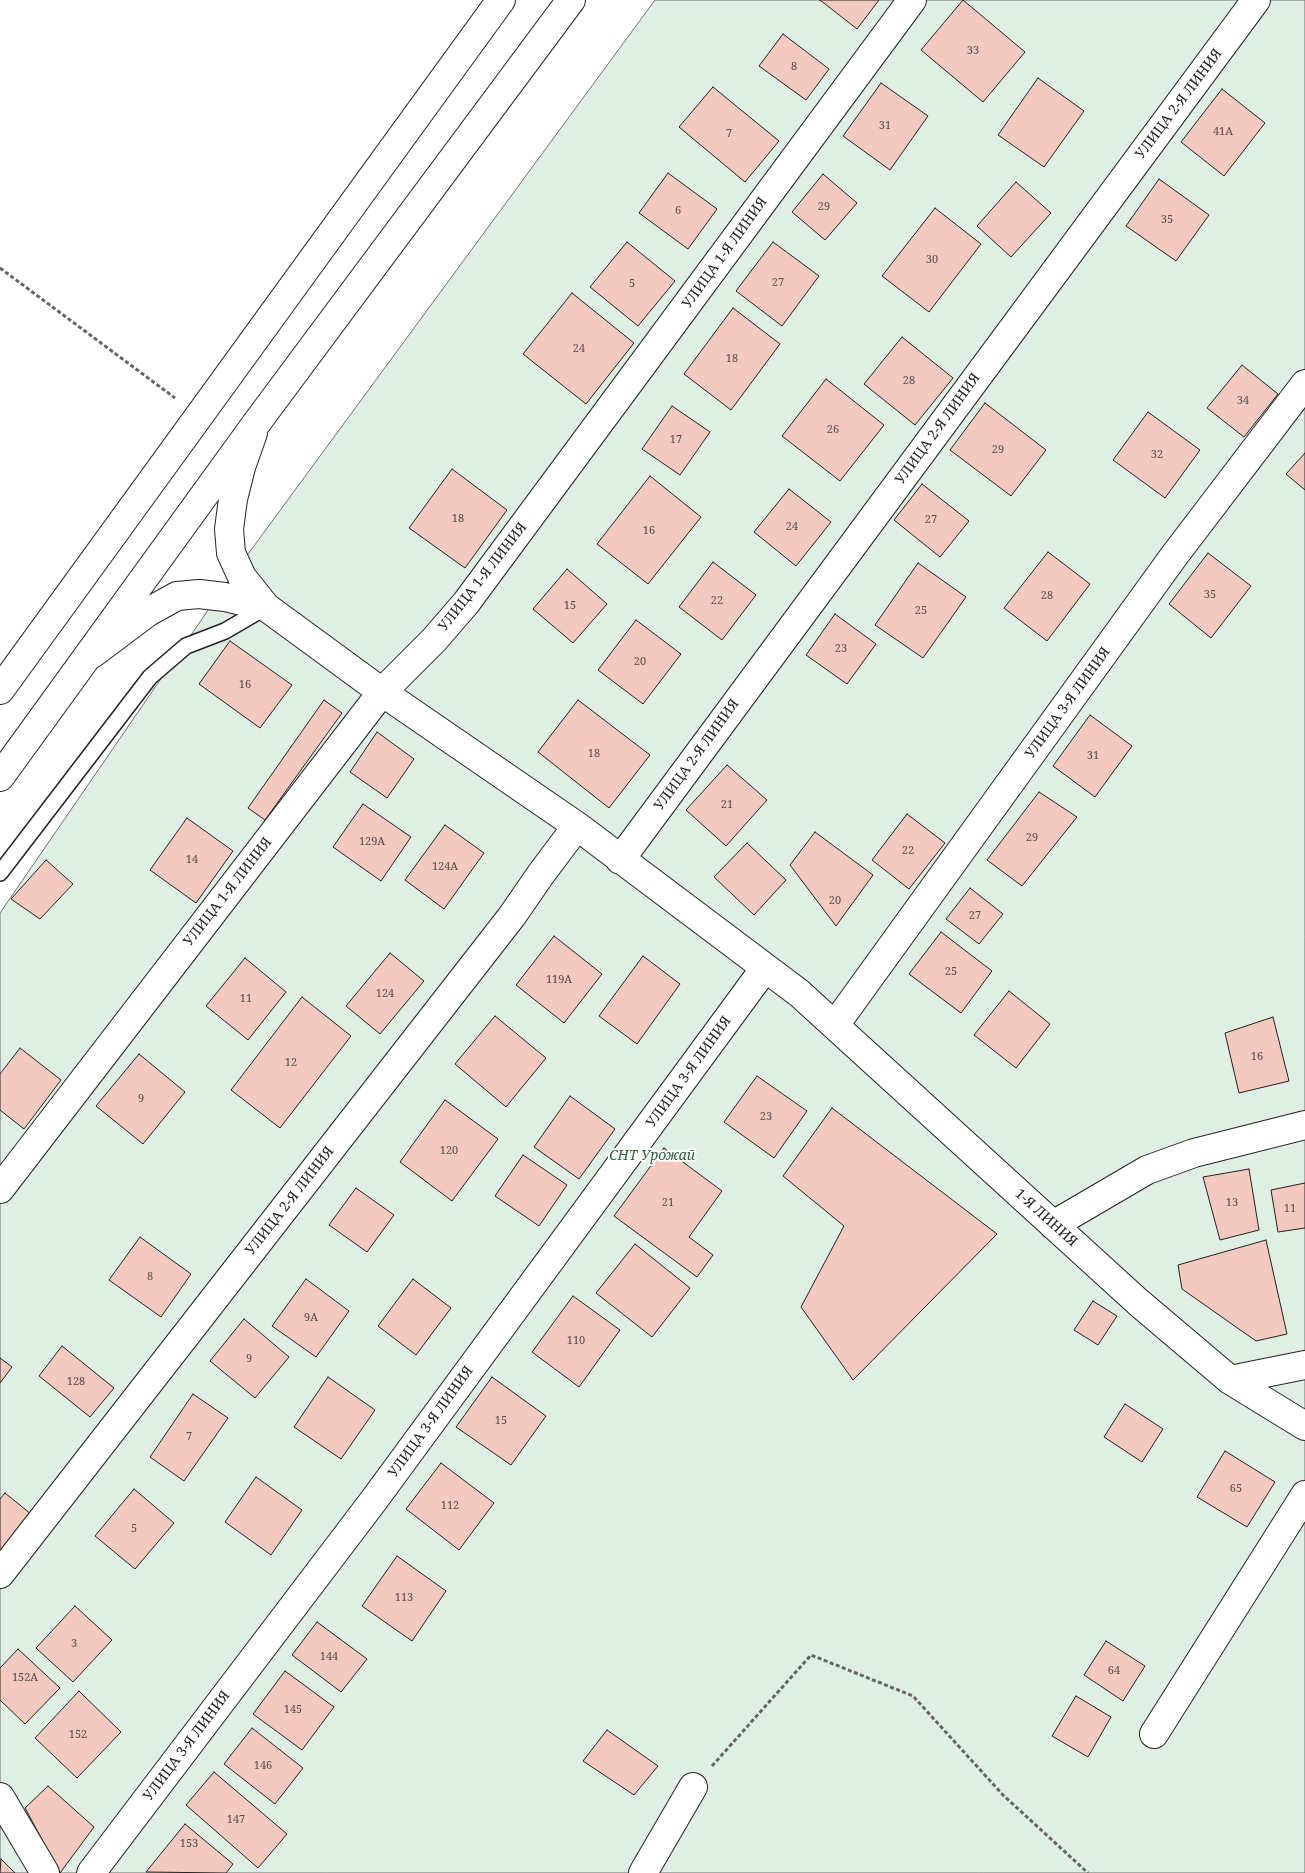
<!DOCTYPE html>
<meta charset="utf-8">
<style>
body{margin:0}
canvas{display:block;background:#fff}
</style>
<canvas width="1305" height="1873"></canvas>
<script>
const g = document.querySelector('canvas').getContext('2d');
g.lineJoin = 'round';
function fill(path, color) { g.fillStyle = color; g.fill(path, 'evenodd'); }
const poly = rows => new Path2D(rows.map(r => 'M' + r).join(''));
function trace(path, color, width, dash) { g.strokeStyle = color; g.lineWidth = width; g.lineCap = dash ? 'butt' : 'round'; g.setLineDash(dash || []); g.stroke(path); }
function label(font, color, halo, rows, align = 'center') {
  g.font = font + ' "Noto Serif",serif'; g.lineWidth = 4; g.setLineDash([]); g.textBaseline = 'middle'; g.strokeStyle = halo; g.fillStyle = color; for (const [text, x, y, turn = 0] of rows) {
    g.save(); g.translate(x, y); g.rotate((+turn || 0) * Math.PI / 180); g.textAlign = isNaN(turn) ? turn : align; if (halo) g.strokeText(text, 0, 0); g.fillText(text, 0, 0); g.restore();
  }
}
const green = poly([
 [655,0,1305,0,1305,1873,0,1873,0,913,226,584,655,0]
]);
const building = poly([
 [820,0,879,0,857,29,820,0],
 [963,0,1025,52,983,102,921,50,963,0],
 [783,34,829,69,806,100,759,66,783,34],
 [1038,78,1084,111,1044,167,998,135,1038,78],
 [881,83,928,116,890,170,843,136,881,83],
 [713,87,779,141,745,182,679,127,713,87],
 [1222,89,1265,123,1224,176,1181,142,1222,89],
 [668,173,717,209,688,249,639,213,668,173],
 [823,174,857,203,825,240,792,212,823,174],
 [1159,179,1209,215,1176,261,1126,226,1159,179],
 [1016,182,1051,213,1011,257,977,226,1016,182],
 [935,208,981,244,929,312,882,276,935,208],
 [627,242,675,281,638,326,590,287,627,242],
 [773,242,819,276,782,326,736,291,773,242],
 [572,293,634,343,586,404,523,354,572,293],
 [733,308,780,344,731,410,684,374,733,308],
 [902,337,953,378,915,425,864,384,902,337],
 [1242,365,1278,394,1244,437,1207,408,1242,365],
 [826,379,884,425,840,481,782,436,826,379],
 [985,403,1046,450,1011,496,950,450,985,403],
 [672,406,710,432,680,475,642,449,672,406],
 [1148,412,1200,450,1165,498,1113,460,1148,412],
 [1305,453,1305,490,1286,474,1305,453],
 [452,469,507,510,465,568,409,528,452,469],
 [650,476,701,517,648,584,597,544,650,476],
 [922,484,969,521,940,557,894,520,922,484],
 [789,489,831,522,796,566,754,532,789,489],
 [1048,552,1090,584,1047,641,1004,608,1048,552],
 [1208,553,1251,586,1211,638,1169,604,1208,553],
 [713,562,756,595,722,640,679,607,713,562],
 [918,563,966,597,923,658,875,625,918,563],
 [567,569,607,604,573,643,533,609,567,569],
 [835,614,876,644,847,684,806,655,835,614],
 [636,620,681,654,643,704,598,670,636,620],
 [230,641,292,685,260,728,199,684,230,641],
 [324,700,342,713,265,820,248,808,324,700],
 [578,700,650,755,609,808,538,752,578,700],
 [1090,715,1132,746,1095,797,1053,766,1090,715],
 [377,732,414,759,387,798,350,772,377,732],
 [727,765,767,800,726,846,686,810,727,765],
 [1039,792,1077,817,1022,886,987,860,1039,792],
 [363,804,411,837,381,881,333,847,363,804],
 [907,814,945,843,909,889,872,860,907,814],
 [187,818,233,851,196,903,150,870,187,818],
 [445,825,484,853,444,909,405,880,445,825],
 [815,832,873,875,836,926,790,865,815,832],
 [747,843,786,880,754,915,714,877,747,843],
 [46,860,73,884,40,919,11,899,46,860],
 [970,888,1003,914,979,944,946,919,970,888],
 [941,932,992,971,961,1013,909,974,941,932],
 [554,936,602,974,564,1023,516,985,554,936],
 [390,953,424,981,380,1034,346,1006,390,953],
 [643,956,680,984,637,1044,599,1016,643,956],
 [245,958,286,992,248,1040,206,1006,245,958],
 [1009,991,1050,1024,1016,1068,974,1035,1009,991],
 [302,997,351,1036,280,1128,231,1090,302,997],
 [495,1016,546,1058,506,1107,455,1064,495,1016],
 [1273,1017,1289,1081,1239,1093,1225,1033,1273,1017],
 [20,1048,61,1080,24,1129,0,1110,0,1074,20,1048],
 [139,1054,185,1092,143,1144,96,1106,139,1054],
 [757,1076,807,1111,774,1158,724,1122,757,1076],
 [570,1096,615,1129,579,1179,534,1147,570,1096],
 [445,1100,498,1139,452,1201,400,1162,445,1100],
 [832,1108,997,1234,853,1380,801,1307,844,1226,783,1176,832,1108],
 [664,1148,722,1191,689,1237,713,1255,697,1277,614,1216,664,1148],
 [523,1155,567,1185,539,1226,495,1196,523,1155],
 [1249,1169,1259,1230,1220,1240,1203,1177,1249,1169],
 [1305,1183,1305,1228,1278,1232,1271,1190,1305,1183],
 [356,1188,394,1215,367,1252,329,1225,356,1188],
 [140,1237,191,1274,161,1317,109,1280,140,1237],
 [1266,1240,1287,1334,1256,1341,1182,1289,1178,1265,1266,1240],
 [635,1244,690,1288,652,1337,596,1293,635,1244],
 [306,1279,349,1311,316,1357,272,1326,306,1279],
 [413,1279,451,1308,416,1355,378,1326,413,1279],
 [573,1296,620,1330,579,1387,532,1352,573,1296],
 [1093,1301,1117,1316,1098,1345,1074,1330,1093,1301],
 [244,1319,289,1357,255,1398,210,1361,244,1319],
 [62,1346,114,1388,90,1417,39,1376,62,1346],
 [0,1358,12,1367,0,1383,0,1358],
 [328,1377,375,1410,341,1459,294,1427,328,1377],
 [492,1377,546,1416,511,1465,456,1427,492,1377],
 [193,1394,228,1418,184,1481,150,1457,193,1394],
 [1125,1404,1163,1429,1142,1462,1104,1437,1125,1404],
 [1225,1451,1275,1482,1247,1527,1197,1497,1225,1451],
 [441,1463,494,1503,459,1550,406,1509,441,1463],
 [256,1477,302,1510,271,1555,225,1522,256,1477],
 [134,1489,174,1523,135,1569,95,1536,134,1489],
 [5,1493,31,1514,0,1553,0,1499,5,1493],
 [397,1556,446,1591,412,1641,362,1606,397,1556],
 [75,1606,112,1640,73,1682,36,1648,75,1606],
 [317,1622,367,1659,341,1692,292,1655,317,1622],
 [1106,1641,1145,1666,1123,1701,1084,1675,1106,1641],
 [18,1649,60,1688,25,1724,0,1700,0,1668,18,1649],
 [285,1671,334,1707,302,1750,253,1714,285,1671],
 [79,1691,121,1732,77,1778,35,1738,79,1691],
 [1076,1696,1111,1717,1088,1757,1052,1736,1076,1696],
 [252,1728,303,1768,275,1804,224,1764,252,1728],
 [607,1730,658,1766,634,1795,583,1761,607,1730],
 [214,1772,287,1834,258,1868,186,1805,214,1772],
 [48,1786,94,1827,60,1873,25,1808,48,1786],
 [185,1824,233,1864,226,1873,146,1872,185,1824],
 [1,1859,15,1873,0,1873,1,1859]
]);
const path = poly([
 [0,268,175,398],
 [712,1766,811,1655,913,1696,1003,1795,1088,1873]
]);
const service = poly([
 [0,873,150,677,186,646,225,631,266,607]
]);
const minor = poly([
 [253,433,241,467,233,499,229,529,231,553,242,577,266,607,382,692,577,826,799,993,1138,1302,1230,1380,1305,1426],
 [92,654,148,612,177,596,199,594,225,597,266,607],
 [620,860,1256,0],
 [835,1025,1174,556,1305,384],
 [0,1189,382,692,434,640,466,603,912,0],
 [1053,1225,1147,1170,1194,1153,1305,1125],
 [1230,1380,1305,1365],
 [0,1574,512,916,541,874,577,826],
 [1154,1734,1305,1495],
 [0,1797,45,1873],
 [91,1873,374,1500,765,968],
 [643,1873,693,1787]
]);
const primary = poly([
 [0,690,501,0],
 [0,777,258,421,571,0]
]);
const numberNames = [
 ["33",973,51],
 ["8",794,67],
 ["31",885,126],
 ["41А",1223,132],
 ["7",729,134],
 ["29",824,207],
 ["6",678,211],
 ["35",1167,220],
 ["30",932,260],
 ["27",778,283],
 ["5",632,284],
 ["24",579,349],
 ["18",732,359],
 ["28",909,381],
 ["34",1243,401],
 ["26",833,430],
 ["17",676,440],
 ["29",998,450],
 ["32",1157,455],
 ["18",458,519],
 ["27",931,520],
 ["24",792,527],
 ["16",649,531],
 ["35",1210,595],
 ["28",1047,596],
 ["22",717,601],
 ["15",570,606],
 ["25",921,611],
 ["23",841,649],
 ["20",640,662],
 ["16",245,685],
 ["18",594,754],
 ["31",1093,756],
 ["21",727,805],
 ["29",1032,838],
 ["129А",372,842],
 ["22",908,851],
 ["14",192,860],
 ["124А",445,867],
 ["20",835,901],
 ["27",975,916],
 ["25",951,972],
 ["119А",559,980],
 ["124",385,994],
 ["11",246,999],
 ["16",1257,1057],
 ["12",291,1063],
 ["9",141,1099],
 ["23",766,1117],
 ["120",449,1151],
 ["21",668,1203],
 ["13",1232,1203],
 ["11",1290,1209],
 ["8",150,1277],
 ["9А",311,1318],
 ["110",576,1341],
 ["9",249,1359],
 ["128",76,1382],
 ["15",501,1421],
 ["7",189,1437],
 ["65",1236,1489],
 ["112",450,1506],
 ["5",134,1529],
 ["113",404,1598],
 ["3",74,1644],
 ["144",329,1657],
 ["64",1114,1671],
 ["152А",25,1678],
 ["145",293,1710],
 ["152",78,1735],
 ["146",263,1766],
 ["147",236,1820],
 ["153",189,1844]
];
const streetNames = [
 ["УЛИЦА 2-Я ЛИНИЯ",1179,104,-53],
 ["УЛИЦА 1-Я ЛИНИЯ",725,253,-54],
 ["УЛИЦА 2-Я ЛИНИЯ",938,429,-54],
 ["УЛИЦА 1-Я ЛИНИЯ",483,577,-52],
 ["УЛИЦА 3-Я ЛИНИЯ",1068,703,-54],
 ["УЛИЦА 2-Я ЛИНИЯ",697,755,-54],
 ["УЛИЦА 1-Я ЛИНИЯ",228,892,-52],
 ["УЛИЦА 3-Я ЛИНИЯ",689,1072,-54],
 ["УЛИЦА 2-Я ЛИНИЯ",290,1201,-52],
 ["1-Я ЛИНИЯ",1046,1218,42],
 ["УЛИЦА 3-Я ЛИНИЯ",431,1422,-54],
 ["УЛИЦА 3-Я ЛИНИЯ",187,1746,-53]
];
const parkNames = [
 ["СНТ Урожай",652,1156]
];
fill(green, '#e0efe3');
trace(green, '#6f6f6f', 1);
fill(building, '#f3c9c0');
trace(building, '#222', 1);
trace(service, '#222', 18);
trace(minor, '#222', 30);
trace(primary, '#222', 30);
trace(path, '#646464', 3, [4, 2.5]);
trace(service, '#fff', 15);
trace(minor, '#fff', 28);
trace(primary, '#fff', 28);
label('11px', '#564c4a', null, numberNames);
label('14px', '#222', '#fff', streetNames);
label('italic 14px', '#2f5e38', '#fff', parkNames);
</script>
